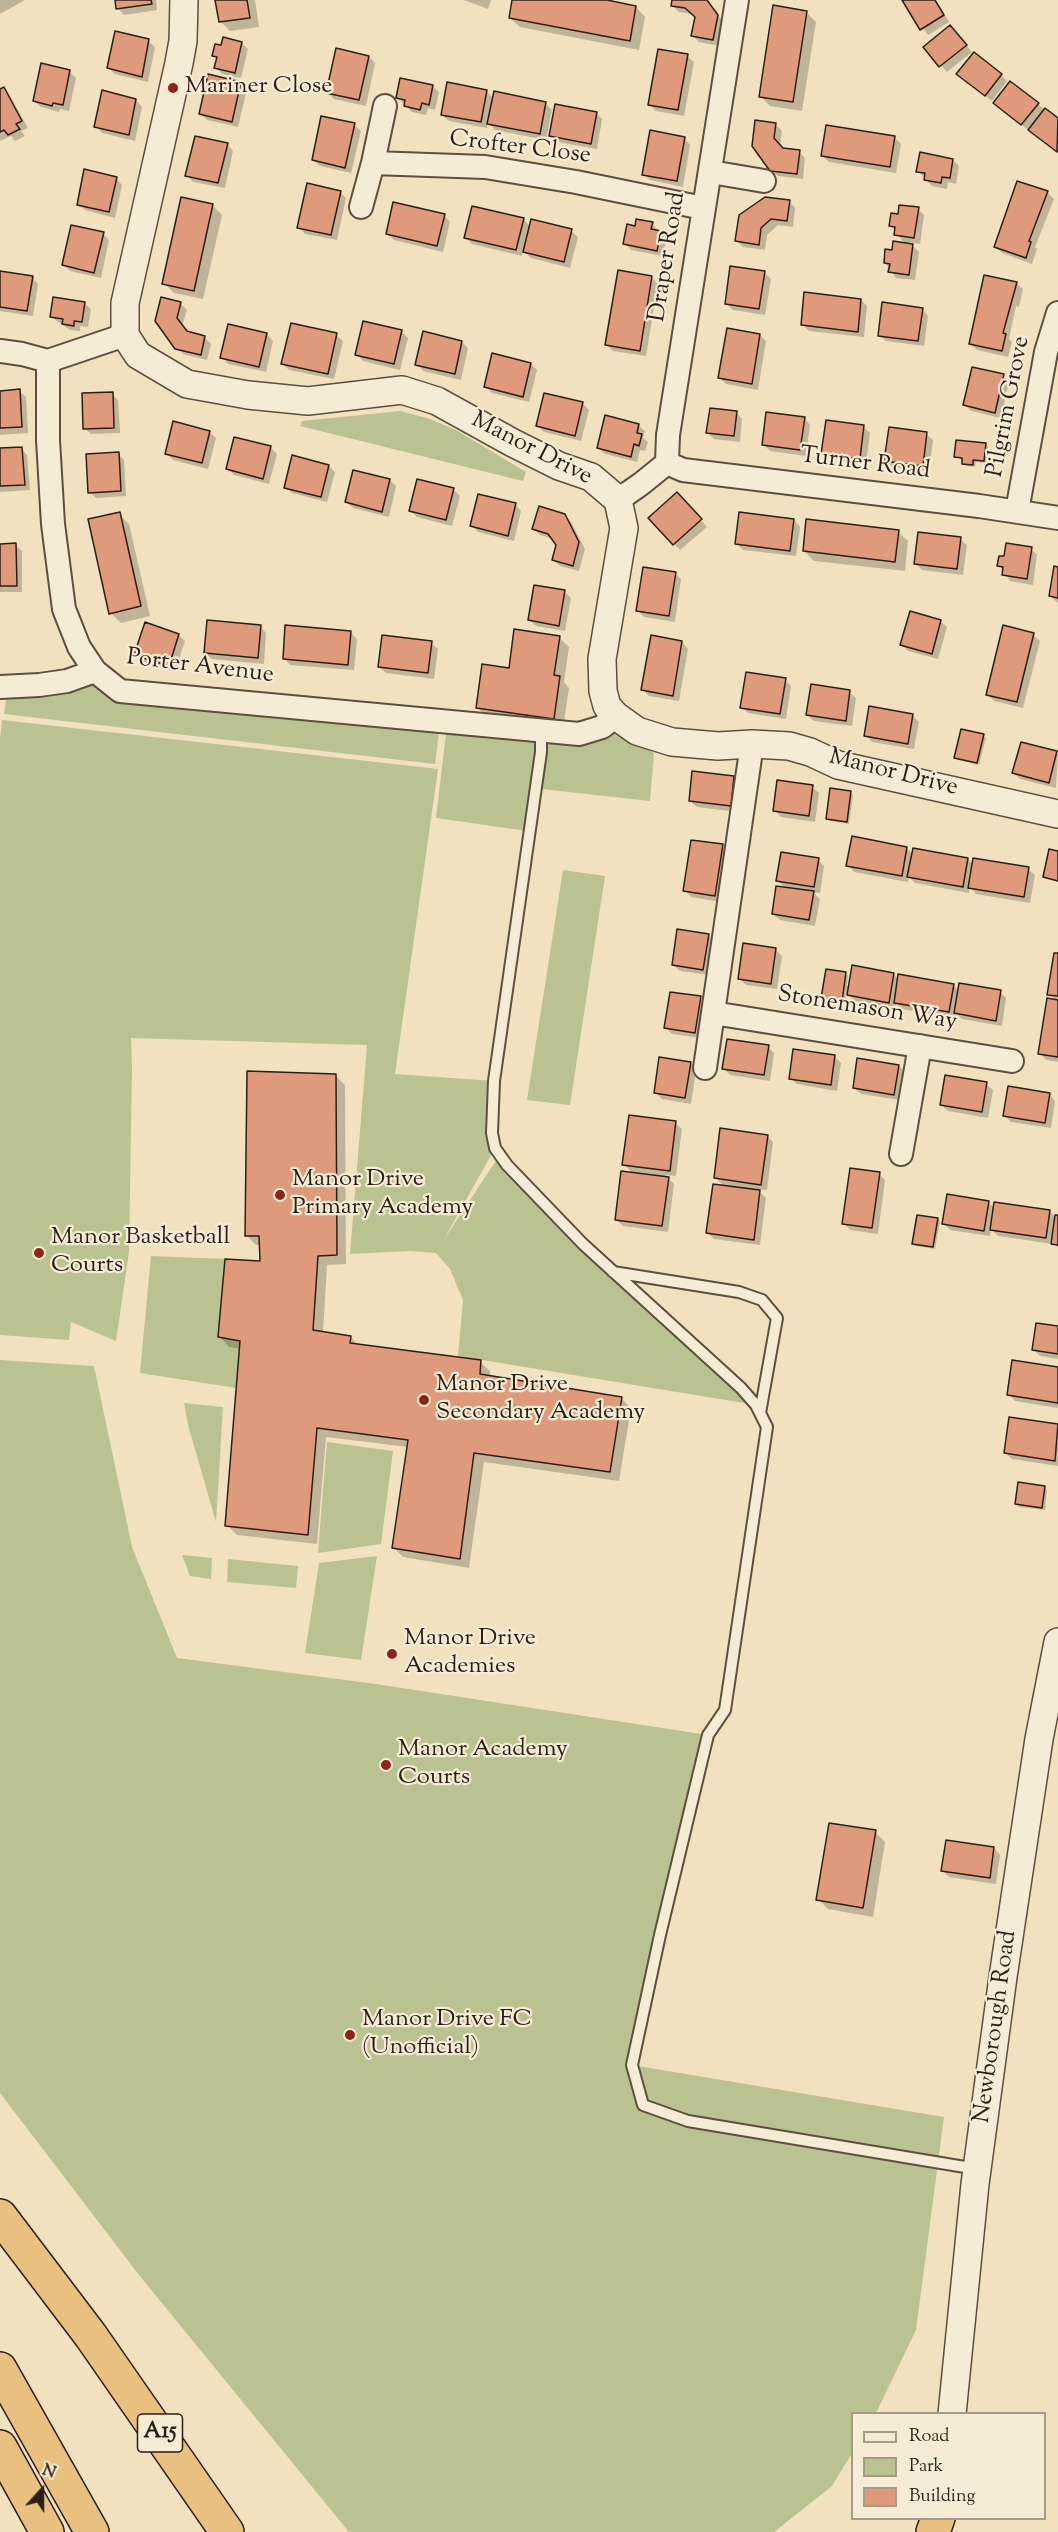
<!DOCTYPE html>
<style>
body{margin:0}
#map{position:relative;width:1058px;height:2532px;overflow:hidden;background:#f1e1bf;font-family:"Sorts Mill Goudy",serif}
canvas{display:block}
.legend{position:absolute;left:851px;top:2412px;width:195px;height:108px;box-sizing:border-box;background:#f6ecd5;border:2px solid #a69a88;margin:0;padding:8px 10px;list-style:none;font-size:18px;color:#2d1e15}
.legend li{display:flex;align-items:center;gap:12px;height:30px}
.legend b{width:30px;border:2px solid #a69a88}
.north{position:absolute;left:12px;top:2460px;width:60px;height:60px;-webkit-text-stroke:4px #f6ecd5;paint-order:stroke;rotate:21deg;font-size:16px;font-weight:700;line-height:24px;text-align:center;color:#2d1e15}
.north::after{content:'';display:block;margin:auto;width:21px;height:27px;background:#2d1e15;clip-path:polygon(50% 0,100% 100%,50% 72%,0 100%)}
</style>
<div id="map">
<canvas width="1058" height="2532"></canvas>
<ul class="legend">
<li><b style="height:8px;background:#f6ecd5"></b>Road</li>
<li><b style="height:16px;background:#bbc291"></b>Park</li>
<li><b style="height:16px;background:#df997b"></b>Building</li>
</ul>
<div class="north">N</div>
</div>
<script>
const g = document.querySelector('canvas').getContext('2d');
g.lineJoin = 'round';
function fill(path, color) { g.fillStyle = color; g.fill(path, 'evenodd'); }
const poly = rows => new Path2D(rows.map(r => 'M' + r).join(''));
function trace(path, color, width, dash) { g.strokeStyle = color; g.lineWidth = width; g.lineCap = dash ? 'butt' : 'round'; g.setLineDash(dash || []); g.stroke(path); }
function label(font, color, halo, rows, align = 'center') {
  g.font = font + ' "Sorts Mill Goudy",serif'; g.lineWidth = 4.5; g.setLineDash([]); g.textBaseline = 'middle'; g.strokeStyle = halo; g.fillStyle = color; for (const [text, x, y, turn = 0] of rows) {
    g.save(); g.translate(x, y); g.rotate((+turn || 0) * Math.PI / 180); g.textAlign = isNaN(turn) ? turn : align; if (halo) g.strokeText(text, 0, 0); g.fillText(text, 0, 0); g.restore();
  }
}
const green = poly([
 [400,411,430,419,456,430,526,472,523,481,300,426,302,421],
 [89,682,120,702,439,733,435,764,4,714,7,693],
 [2,720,438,769,395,1074,494,1081,495,1148,443,1241,499,1156,756,1405,458,1356,463,1300,450,1269,436,1253,410,1251,350,1254,367,1045,131,1038,132,1067,129,1252,116,1341,71,1322,69,1340,0,1335,0,739],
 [447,726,604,731,619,735,654,753,650,801,542,789,534,832,436,818],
 [563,870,605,876,570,1105,527,1100],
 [151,1256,225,1259,218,1337,240,1341,236,1388,140,1373],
 [0,1360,94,1366,132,1547,177,1658,376,1684,708,1735,632,2065,944,2117,916,2330,876,2413,852,2414,852,2453,832,2486,774,2532,349,2532,139,2275,0,2093],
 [184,1403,223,1407,216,1522,188,1425],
 [327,1442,393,1451,381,1544,318,1553],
 [182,1555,212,1558,211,1579,190,1576],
 [377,1556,361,1660,305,1653,319,1563],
 [228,1559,298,1566,296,1588,227,1582]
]);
const shadow = poly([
 [0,0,25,0,0,14],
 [116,0,156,0,157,10,124,15,118,8],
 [217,0,255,0,259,27,230,31,220,21],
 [464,0,491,0,488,9],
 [514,0,600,0,636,7,645,17,639,50,520,27,510,18],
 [673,0,707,0,723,22,719,46,699,42,693,36,696,17,693,14,679,12,673,6],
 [904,0,936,0,949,22,928,35],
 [806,12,816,22,802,111,770,106,760,96],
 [956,33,972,52,947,72,925,47],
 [148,41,155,47,148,82,115,74,108,68],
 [241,43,248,49,241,78,222,74,216,67,218,59,214,55,222,47],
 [687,56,694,62,684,116,656,111,649,104],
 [369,57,375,63,366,106,334,99,328,93],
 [70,72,76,78,69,111,60,109,59,112,41,107,34,101],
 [1001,75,1007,81,992,101,965,80],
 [240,83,247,89,238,127,207,120,201,114],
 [432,86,439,92,435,110,428,108,426,115,412,112,398,98],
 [4,89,10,96,28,128,21,131,25,136,15,141,11,136,0,141,0,91],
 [486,91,494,99,545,103,552,110,546,140,495,130,488,122,487,128,449,121,442,115],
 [136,100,142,107,135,141,102,133,96,126],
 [1038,104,1058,120,1058,153,1001,109],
 [596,113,602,119,597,149,557,142,551,135],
 [756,122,775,124,782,131,780,146,783,150,799,152,805,158,803,179,778,176,771,170],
 [354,125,361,131,351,173,320,166,313,160],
 [684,138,690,145,683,187,650,180,643,174],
 [895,138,901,144,896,173,829,162,823,156],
 [227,144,233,151,225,188,193,182,187,175],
 [953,160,959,166,956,184,948,182,947,189,932,186,918,171],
 [116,178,122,185,115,218,85,210,78,204],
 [1018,183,1048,193,1054,199,1035,247,1037,249,1032,264,1002,253,996,247],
 [340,192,346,198,337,240,305,234,299,227],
 [789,201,795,208,793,227,778,225,767,235,765,250,743,247,737,241],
 [212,205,222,215,203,299,174,293,164,283],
 [918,209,924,215,920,244,909,242,919,252,915,280,896,278,885,262,893,252,905,244,891,226],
 [444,215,450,222,443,252,394,240,387,234],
 [523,219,531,227,571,231,578,237,570,268,531,258,523,251,522,256,472,244,466,238],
 [652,224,666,238,663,256,631,250,625,243],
 [103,234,109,240,101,278,70,271,64,265],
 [0,272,32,277,38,284,33,316,0,311],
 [764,272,771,279,765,315,733,310,726,303],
 [651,277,658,284,646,356,613,351,607,345],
 [1016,283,1023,289,1019,307,1016,306,1009,339,1012,342,1008,357,977,350,971,344],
 [861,300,867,306,864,337,809,331,802,324],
 [84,303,91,309,88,327,80,326,80,331,70,330,51,317],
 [180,303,187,310,182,326,188,333,204,337,211,344,207,360,183,354,156,321],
 [922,309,928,316,924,346,886,341,879,335],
 [230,326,267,334,273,341,266,372,228,364,222,357],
 [402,332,408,338,400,370,363,361,357,354],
 [336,335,343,341,334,379,289,370,283,364],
 [760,335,766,341,758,390,726,384,720,378],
 [462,342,468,348,461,380,423,371,417,364],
 [531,364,537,370,529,402,492,393,486,387],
 [1003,376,1009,382,1001,418,971,411,965,405],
 [19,391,26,397,28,433,0,435,0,392],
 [112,394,118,400,120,433,91,434,84,428],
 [583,404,589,410,581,441,544,432,538,426],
 [736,412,742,419,740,442,714,439,708,433],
 [804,418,810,425,806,456,770,451,764,445],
 [638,425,645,431,643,438,648,442,645,451,640,450,637,462,605,454,598,448],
 [864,427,870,433,866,464,829,459,823,453],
 [209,432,216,438,208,469,173,460,166,453],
 [926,434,933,440,929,471,892,467,886,460],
 [235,439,271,448,277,454,269,484,234,475,228,469],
 [985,444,988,447,986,463,976,462,975,467,966,466,963,460,956,456],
 [21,448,27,455,30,490,0,492,0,450],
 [118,454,124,460,126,496,96,498,90,492],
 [329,466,335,472,327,502,292,493,286,487],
 [390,480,396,486,389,517,353,508,346,502],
 [453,489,460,496,452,526,417,517,411,511],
 [683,500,707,527,680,550,650,518],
 [515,504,521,511,514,541,478,532,472,526],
 [119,514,129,524,150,616,121,623,111,613],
 [564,515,571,522,585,549,579,571,560,566,553,560,557,545,553,539,540,535,534,529],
 [794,520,800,527,796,556,743,550,737,544],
 [898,532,908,541,905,571,814,561,804,551],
 [960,539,967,545,963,575,922,570,916,564],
 [0,545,15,545,22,551,22,592,0,592],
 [1031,549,1037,555,1033,585,1010,581,999,565],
 [1058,568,1058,603,1050,596],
 [675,573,681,579,675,622,644,617,638,611],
 [564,591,571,598,565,631,536,626,530,620],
 [940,621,947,627,938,659,908,651,902,645],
 [260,626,266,633,264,664,212,659,205,653],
 [351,633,357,639,354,670,290,665,284,658],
 [178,635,185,641,175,672,142,661,136,654],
 [1033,635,1040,641,1023,708,994,701,987,694],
 [559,637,569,647,564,682,569,688,563,728,487,717,477,707,510,670],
 [682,642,688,649,679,701,649,696,642,689],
 [431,643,438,649,434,679,386,673,379,667],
 [785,680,791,686,786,719,748,713,742,707],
 [849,692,856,698,852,726,814,721,807,715],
 [912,715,919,722,914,749,872,742,866,735],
 [983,736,986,738,979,765,958,760,956,758],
 [1022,744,1058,754,1056,788,1020,779,1014,773],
 [734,778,740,784,737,812,697,807,690,801],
 [812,787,819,793,815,822,781,817,774,810],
 [850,793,853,795,849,824,831,821,828,818],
 [722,846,729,852,721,902,691,897,685,890],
 [907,848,913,855,968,859,973,865,1028,869,1035,875,1030,903,976,894,970,887,969,893,915,883,909,877,908,882,854,872,848,865],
 [818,860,824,866,820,893,812,892,820,899,815,926,780,920,773,914,786,889,778,881],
 [708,935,715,942,709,975,680,971,673,965],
 [775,949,782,956,777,989,746,985,740,979],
 [1058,955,1058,1062,1046,1060,1040,1053,1056,1001,1049,994],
 [846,974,848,976,847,986,850,986,893,974,899,980,953,985,959,991,1000,992,1006,998,1002,1026,962,1019,956,1014,955,1018,902,1009,896,1003,895,1008,855,1001,846,993,844,1004,825,1001,823,998],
 [700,998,707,1004,701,1038,672,1034,666,1028],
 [768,1047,774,1053,770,1081,730,1075,724,1069],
 [835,1057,841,1063,837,1091,797,1084,790,1078],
 [690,1063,696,1070,691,1104,662,1099,656,1093],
 [899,1066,905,1072,900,1100,861,1094,854,1088],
 [335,1075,345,1085,346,1264,327,1265,323,1333,351,1337,359,1346,480,1362,490,1371,490,1377,621,1398,631,1408,619,1481,484,1462,469,1568,403,1557,393,1547,408,1447,326,1437,317,1544,237,1535,227,1525,241,1349,229,1347,220,1337,262,1263,261,1245,256,1245,247,1236],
 [986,1084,993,1090,988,1118,948,1111,941,1105],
 [1049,1094,1055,1101,1051,1128,1011,1122,1004,1115],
 [675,1123,682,1129,676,1176,665,1175,674,1184,668,1232,623,1226,617,1220,633,1174,624,1164],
 [767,1136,773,1142,767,1190,757,1189,766,1198,760,1245,714,1239,708,1233,725,1187,716,1178],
 [879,1174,885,1180,878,1234,850,1230,844,1223],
 [988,1202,995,1209,1049,1211,1056,1218,1058,1217,1058,1247,1053,1244,998,1236,991,1229,990,1236,950,1230,944,1224],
 [937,1219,940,1222,935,1249,916,1246,914,1243],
 [1058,1328,1058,1359,1040,1356,1034,1350],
 [1058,1368,1058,1408,1015,1401,1009,1394],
 [1010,1419,1058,1426,1058,1466,1012,1459,1005,1453],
 [1045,1487,1047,1490,1045,1510,1019,1507,1016,1504],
 [875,1832,885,1842,873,1917,828,1909,818,1899],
 [994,1848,1000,1855,996,1884,949,1877,943,1871]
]);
const building = poly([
 [115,0,151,0,152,4,116,9,115,0],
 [215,0,247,0,250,18,219,22,215,0],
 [512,0,607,0,636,6,630,41,509,18,512,0],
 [672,0,707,0,718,15,713,40,691,36,695,17,685,8,671,6,672,0],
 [902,0,935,0,944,15,920,30,902,0],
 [773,5,807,11,793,102,759,97,773,5],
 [950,25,967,45,939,67,923,47,950,25],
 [115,31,149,39,142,77,107,68,115,31],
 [223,37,242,42,235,73,214,68,217,57,212,56,215,44,221,45,223,37],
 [336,48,369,56,359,100,326,93,336,48],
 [658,49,688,54,678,110,648,105,658,49],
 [974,52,1002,74,985,96,956,74,974,52],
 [41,63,70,70,63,105,53,103,52,106,33,101,41,63],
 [208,74,241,82,232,122,199,114,208,74],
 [400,78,433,85,429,105,422,103,420,110,404,106,405,100,396,98,400,78],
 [1010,81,1039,103,1021,125,993,103,1010,81],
 [447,82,487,90,481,122,441,115,447,82],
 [4,87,22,121,16,124,20,129,8,135,4,130,0,132,0,89,4,87],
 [102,90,136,99,129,135,94,127,102,90],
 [494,91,546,102,540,134,487,124,494,91],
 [555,104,597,112,591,144,549,136,555,104],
 [1045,108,1058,118,1057,152,1028,130,1045,108],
 [321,116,355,123,345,168,312,160,321,116],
 [755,120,776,123,774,138,783,148,800,150,797,174,770,171,752,146,755,120],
 [826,125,895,136,890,167,821,156,826,125],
 [650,130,685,137,677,181,642,175,650,130],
 [195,136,228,143,218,183,185,176,195,136],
 [920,152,953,159,950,178,942,177,941,183,924,180,925,173,916,172,920,152],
 [84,169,117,177,109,212,77,205,84,169],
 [1017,181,1048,191,1029,241,1031,242,1026,258,994,247,1017,181],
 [307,183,341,191,331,235,297,228,307,183],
 [181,197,213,204,194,291,162,284,181,197],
 [765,197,790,200,787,221,771,219,761,228,759,245,735,241,739,215,765,197],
 [393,202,445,214,437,246,386,234,393,202],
 [899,205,919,207,914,238,894,235,895,227,889,226,891,213,898,214,899,205],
 [472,206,524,218,516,250,464,238,472,206],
 [531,219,572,229,564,262,523,252,531,219],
 [636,219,653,222,651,229,661,231,657,251,623,244,627,224,635,226,636,219],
 [71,225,104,232,94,273,62,265,71,225],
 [893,241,913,244,909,275,888,272,890,264,884,263,885,249,892,250,893,241],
 [730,266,765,271,759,309,725,304,730,266],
 [618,270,652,276,640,351,605,345,618,270],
 [0,271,33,276,27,311,0,307,0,271],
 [984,275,1017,282,1003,333,1006,334,1002,351,969,344,984,275],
 [804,292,861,299,858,332,801,325,804,292],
 [53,297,85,302,82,322,74,321,74,326,62,324,63,319,50,317,53,297],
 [161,297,181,302,177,318,187,331,205,336,201,355,175,349,155,321,161,297],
 [882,302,923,308,918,341,878,336,882,302],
 [363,321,402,330,394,364,355,355,363,321],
 [291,323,337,333,328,374,281,364,291,323],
 [228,324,267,333,259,367,220,358,228,324],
 [727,328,760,334,752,384,718,378,727,328],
 [423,331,462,341,455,374,415,365,423,331],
 [492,353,531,363,523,397,484,387,492,353],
 [972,367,1004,374,995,413,963,405,972,367],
 [20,389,22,427,0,428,0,391,20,389],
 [113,392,114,428,83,429,82,393,113,392],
 [544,393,583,402,575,436,536,426,544,393],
 [710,408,737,411,734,436,706,433,710,408],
 [766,412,805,417,800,450,762,445,766,412],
 [605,415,639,424,637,433,642,434,639,446,634,444,631,457,597,448,605,415],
 [826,420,864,425,860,459,821,454,826,420],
 [173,421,210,431,202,463,165,454,173,421],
 [889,427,927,432,923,466,884,461,889,427],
 [234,437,271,446,263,479,226,469,234,437],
 [956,440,986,443,984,461,973,460,973,465,962,464,962,458,954,457,956,440],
 [22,447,25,485,0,486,0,448,22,447],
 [119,452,121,491,88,493,86,454,119,452],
 [292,455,329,465,321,497,284,488,292,455],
 [353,470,390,479,382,512,345,502,353,470],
 [417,479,454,488,446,520,409,511,417,479],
 [677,492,702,519,673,545,648,518,677,492],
 [478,494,516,503,508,536,470,526,478,494],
 [539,506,565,514,579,542,573,566,552,560,556,545,548,534,532,529,539,506],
 [120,512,141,606,109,614,88,519,120,512],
 [739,512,794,519,790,551,735,544,739,512],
 [806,519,899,530,895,562,803,551,806,519],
 [918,532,961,537,957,569,914,564,918,532],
 [16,543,17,586,0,586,0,544,16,543],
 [1006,543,1032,547,1027,579,1002,575,1003,567,997,566,999,556,1004,556,1006,543],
 [1054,566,1058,567,1058,598,1049,596,1054,566],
 [643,567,676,572,669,616,636,611,643,567],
 [534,585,565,590,559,626,528,620,534,585],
 [910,611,941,620,932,654,900,645,910,611],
 [207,620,261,625,258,658,204,653,207,620],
 [145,622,179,634,169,666,134,655,145,622],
 [285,625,351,631,348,665,283,659,285,625],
 [1003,625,1034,633,1017,702,986,695,1003,625],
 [514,629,560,636,554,675,560,676,554,719,476,708,482,664,509,668,514,629],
 [382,635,432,641,428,673,378,667,382,635],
 [651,635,682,641,673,696,641,690,651,635],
 [746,672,786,678,780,714,740,708,746,672],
 [811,684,850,690,846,721,806,715,811,684],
 [869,706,913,714,908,744,864,736,869,706],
 [961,729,984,734,977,763,954,758,961,729],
 [1021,742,1057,751,1049,783,1012,773,1021,742],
 [692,771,734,776,731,806,689,801,692,771],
 [777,780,813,785,809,816,773,811,777,780],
 [830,788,851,791,847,822,826,819,830,788],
 [852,836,907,847,902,876,846,866,852,836],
 [691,840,723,844,715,896,683,891,691,840],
 [913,848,968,858,963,887,907,877,913,848],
 [1049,849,1058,851,1058,881,1043,877,1049,849],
 [781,852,819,858,814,887,776,881,781,852],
 [973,858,1029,867,1024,897,968,888,973,858],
 [776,886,814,891,809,920,772,914,776,886],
 [677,929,709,934,703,970,672,965,677,929],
 [743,943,776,948,771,984,738,979,743,943],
 [1054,953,1058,953,1058,996,1047,995,1054,953],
 [852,965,894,973,889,1003,847,995,852,965],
 [826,969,846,972,842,1002,821,998,826,969],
 [898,974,954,984,949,1012,894,1003,898,974],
 [959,983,1001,990,996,1021,954,1013,959,983],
 [670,992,701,996,695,1033,664,1028,670,992],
 [1047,998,1058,1000,1058,1057,1038,1054,1047,998],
 [727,1039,769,1045,764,1075,722,1069,727,1039],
 [793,1049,835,1055,831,1085,789,1079,793,1049],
 [659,1057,691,1062,685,1098,654,1093,659,1057],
 [857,1058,899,1065,894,1095,853,1088,857,1058],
 [247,1071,336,1074,337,1255,318,1256,313,1330,351,1336,350,1343,481,1360,480,1374,622,1397,610,1472,474,1453,460,1559,392,1548,408,1440,317,1428,308,1535,225,1526,240,1341,218,1337,225,1259,260,1261,259,1236,245,1236,247,1071],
 [945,1075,987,1082,982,1112,940,1105,945,1075],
 [1008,1086,1050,1093,1045,1123,1003,1116,1008,1086],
 [629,1115,676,1121,670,1171,622,1165,629,1115],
 [720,1128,768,1135,761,1185,714,1178,720,1128],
 [850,1168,880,1172,872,1228,842,1224,850,1168],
 [621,1171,669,1177,662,1226,615,1220,621,1171],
 [713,1184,760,1190,754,1240,706,1233,713,1184],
 [947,1194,989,1201,984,1231,942,1224,947,1194],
 [994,1202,1050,1210,1046,1238,990,1230,994,1202],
 [917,1215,938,1218,933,1247,912,1244,917,1215],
 [1055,1215,1058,1215,1058,1245,1051,1244,1055,1215],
 [1036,1323,1058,1326,1058,1354,1032,1350,1036,1323],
 [1012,1360,1058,1367,1058,1403,1007,1395,1012,1360],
 [1009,1417,1058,1424,1055,1461,1004,1453,1009,1417],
 [1018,1482,1045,1486,1042,1508,1015,1504,1018,1482],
 [829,1823,876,1830,863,1908,816,1900,829,1823],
 [946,1840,994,1847,990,1878,941,1871,946,1840]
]);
const service = poly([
 [534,730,541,740,541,752,494,1081,492,1133,495,1148,507,1165,583,1244,741,1388,756,1405,767,1427,725,1710,708,1735,660,1935,632,2065,643,2105,688,2121,977,2169],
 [613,1272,739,1292,762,1300,777,1318,760,1413]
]);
const minor = poly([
 [373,163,385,106],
 [711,172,764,181],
 [361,207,373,163,485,167,576,182,703,208],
 [0,351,22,354,48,361,125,335],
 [48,361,48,440,53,524,64,609,79,647,95,671,120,691,579,734,602,727,616,716],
 [667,463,683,470,979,506,1058,518],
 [618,500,641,484,667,463,668,435,737,0],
 [1017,511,1046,352,1058,313],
 [0,687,39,685,67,681,95,671],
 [713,1013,1012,1061],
 [705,1068,752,744],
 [901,1154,920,1046]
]);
const tertiary = poly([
 [184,0,183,41,179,63,125,303,125,335,138,355,187,384,248,395,308,401,402,390,437,401,513,443,559,466,591,477,618,500,624,528,602,659,603,691,607,706,616,716,637,731,672,742,718,746,752,744,789,746,810,752,838,765,1058,814],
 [952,2414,975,2184,1003,1977,1039,1739,1058,1642]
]);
const trunk = poly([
 [0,2216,91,2336,227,2532],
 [0,2369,92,2532],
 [0,2447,47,2532],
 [933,2532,938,2518]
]);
const markers = [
 [173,88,6,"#8f2418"],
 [280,1195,6,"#8f2418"],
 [39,1253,6,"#8f2418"],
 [424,1400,6,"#8f2418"],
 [392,1654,6,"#8f2418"],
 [386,1765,6,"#8f2418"],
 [350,2035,6,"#8f2418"]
];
const shields = [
 [160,2433,45]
];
const shieldNames = [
 ["A15",160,2433]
];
const poiNames = [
 ["Mariner Close",185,88],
 ["Manor Drive",292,1181],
 ["Primary Academy",292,1209],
 ["Manor Basketball",51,1239],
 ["Courts",51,1267],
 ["Manor Drive",436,1386],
 ["Secondary Academy",436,1414],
 ["Manor Drive",404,1640],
 ["Academies",404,1668],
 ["Manor Academy",398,1751],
 ["Courts",398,1779],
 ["Manor Drive FC",362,2021],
 ["(Unofficial)",362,2049]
];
const streetNames = [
 ["Crofter Close",520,149,7],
 ["Draper Road",669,257,-81],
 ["Pilgrim Grove",1010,407,-79],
 ["Manor Drive",531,450,27],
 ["Turner Road",865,465,7],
 ["Porter Avenue",200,668,7],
 ["Manor Drive",893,774,14],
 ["Stonemason Way",867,1010,9],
 ["Newborough Road",997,2027,-82]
];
fill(green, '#bbc291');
fill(shadow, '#0003');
fill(building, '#df997b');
trace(building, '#2d1e15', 1.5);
trace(service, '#5e4f40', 14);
trace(minor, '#5e4f40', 26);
trace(tertiary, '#5e4f40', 30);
trace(trunk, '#2d1e15', 36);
trace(service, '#f6ecd5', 10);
trace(minor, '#f6ecd5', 22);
trace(tertiary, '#f6ecd5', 27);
trace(trunk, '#e8c080', 33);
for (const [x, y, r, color] of markers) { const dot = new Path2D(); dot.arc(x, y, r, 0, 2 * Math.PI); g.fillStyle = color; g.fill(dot); trace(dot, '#f6ecd5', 2); }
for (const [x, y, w] of shields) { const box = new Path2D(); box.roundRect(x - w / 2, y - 19, w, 38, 4.5); g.fillStyle = '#f6ecd5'; g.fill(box); trace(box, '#2d1e15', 1.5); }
label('bold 22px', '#2d1e15', null, shieldNames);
label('24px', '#2d1e15', '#f6ecd5', poiNames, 'left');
label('24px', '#2d1e15', '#f6ecd5', streetNames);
</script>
